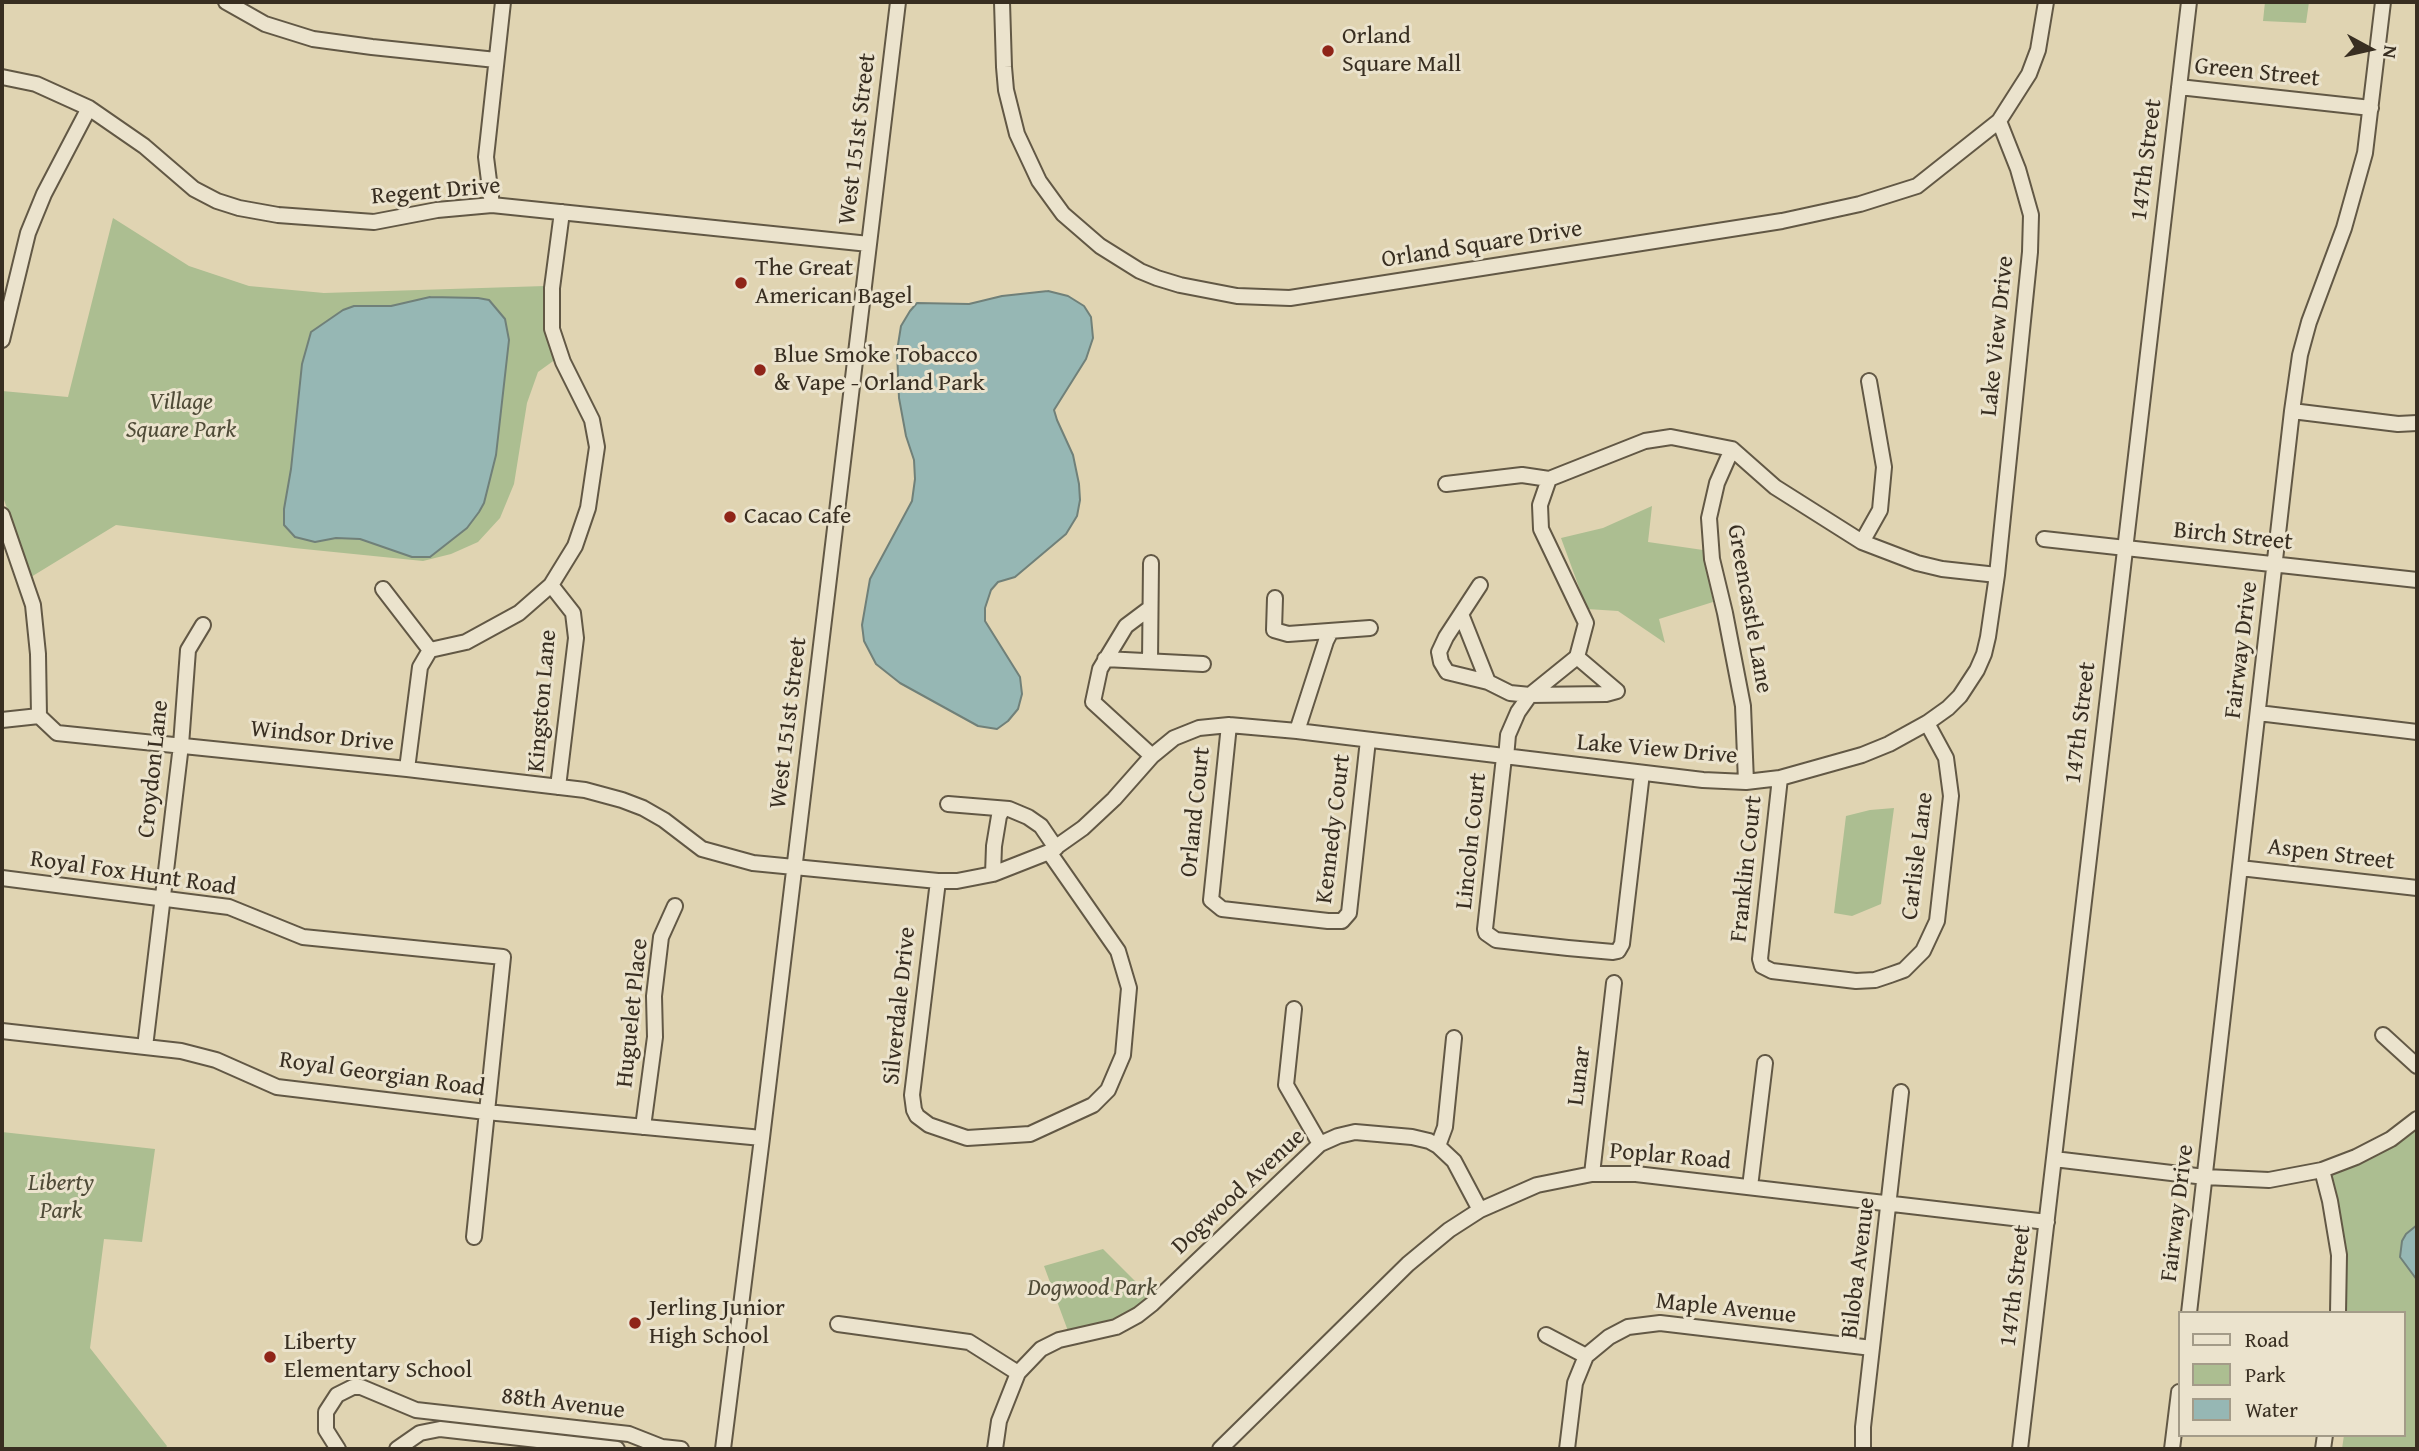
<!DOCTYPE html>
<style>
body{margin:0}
#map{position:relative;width:2419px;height:1451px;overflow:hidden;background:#e0d4b2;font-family:"Gentium Book Plus",serif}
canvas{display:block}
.frame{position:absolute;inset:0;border:4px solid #382e21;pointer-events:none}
.legend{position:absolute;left:2178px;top:1311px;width:228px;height:126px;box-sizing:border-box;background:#ebe3cd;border:2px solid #a39b88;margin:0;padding:9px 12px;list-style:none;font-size:21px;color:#382e21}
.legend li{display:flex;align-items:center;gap:14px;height:35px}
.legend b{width:35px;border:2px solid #a39b88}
.north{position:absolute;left:2335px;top:14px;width:70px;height:70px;-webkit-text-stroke:5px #ebe3cd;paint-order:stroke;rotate:98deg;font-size:19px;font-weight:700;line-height:28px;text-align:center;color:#382e21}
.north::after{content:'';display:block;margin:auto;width:24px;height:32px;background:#382e21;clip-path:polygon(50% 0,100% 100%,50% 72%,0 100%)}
</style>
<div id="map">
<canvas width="2419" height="1451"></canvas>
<div class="frame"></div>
<ul class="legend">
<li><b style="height:9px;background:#ebe3cd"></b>Road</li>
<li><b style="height:19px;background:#acbe91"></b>Park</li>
<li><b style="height:19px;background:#96b7b4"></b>Water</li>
</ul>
<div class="north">N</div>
</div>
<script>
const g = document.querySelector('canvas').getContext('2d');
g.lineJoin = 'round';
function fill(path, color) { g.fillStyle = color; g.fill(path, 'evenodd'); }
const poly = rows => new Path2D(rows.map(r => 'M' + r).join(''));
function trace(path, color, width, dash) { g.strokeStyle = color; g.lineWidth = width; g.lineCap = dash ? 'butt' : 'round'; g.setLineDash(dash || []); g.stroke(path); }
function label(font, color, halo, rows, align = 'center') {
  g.font = font + ' "Gentium Book Plus",serif'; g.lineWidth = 6; g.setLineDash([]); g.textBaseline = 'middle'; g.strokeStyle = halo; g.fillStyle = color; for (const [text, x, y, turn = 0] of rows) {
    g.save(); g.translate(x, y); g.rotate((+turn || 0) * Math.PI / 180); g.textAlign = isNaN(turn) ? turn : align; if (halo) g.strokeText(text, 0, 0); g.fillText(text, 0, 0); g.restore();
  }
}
const green = poly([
 [2265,2,2309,2,2306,23,2263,21],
 [113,218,189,266,249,286,324,293,545,286,556,359,538,372,527,403,514,484,500,518,478,542,451,554,423,561,294,548,116,525,31,577,2,494,2,391,68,397],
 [430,297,478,298,489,300,509,340,496,455,484,503,479,512,467,528,430,557,412,557,360,539,336,538,315,542,295,537,284,509,291,469,302,364,311,332,374,307,391,306],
 [1652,506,1648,542,1703,550,1713,602,1659,619,1665,643,1618,611,1587,609,1561,538,1603,528],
 [1894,808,1881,904,1852,916,1834,913,1846,816,1870,810],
 [2417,1128,2417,1449,2342,1449,2344,1435,2403,1435,2403,1313,2345,1313,2346,1263,2343,1233,2332,1176,2337,1171,2385,1149],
 [2,1132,155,1149,142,1242,104,1239,90,1348,167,1446,165,1449,2,1449],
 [1103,1249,1151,1297,1129,1313,1111,1321,1068,1331,1044,1266]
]);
const water = poly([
 [1048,291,1068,296,1084,306,1091,317,1093,338,1086,359,1054,410,1057,420,1073,455,1079,484,1080,500,1077,516,1066,534,1015,577,998,582,991,590,985,608,985,621,1020,677,1022,694,1018,709,1008,721,997,729,978,726,900,683,876,664,864,641,862,625,870,579,912,501,915,479,914,460,906,436,899,398,897,351,901,326,910,311,917,303,969,304,1002,296,1048,291],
 [430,297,478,298,489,300,505,319,509,340,496,455,484,503,479,512,467,528,430,557,412,557,360,539,336,538,315,542,295,537,284,525,284,509,291,469,302,364,311,332,343,310,354,306,391,306,430,297],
 [2417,1225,2417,1280,2400,1257,2402,1241,2406,1234,2417,1225]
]);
const minor = poly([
 [226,2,265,24,313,39,372,47,496,60],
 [1002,2,1004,67,1006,90,1017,134,1039,181,1063,214,1100,246,1140,271,1157,278,1180,285,1237,296,1290,298,1782,221,1860,204,1917,186,1999,121,2029,74,2038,50,2046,2],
 [2,77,36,84,89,108,144,146,194,189,217,201,239,208,278,215,374,222,437,210,492,205,869,244],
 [2179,87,2371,108],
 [492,205,486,157,503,2],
 [2,340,28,233,44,194,89,108],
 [2292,411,2398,424,2417,423],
 [1732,449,1717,483,1709,518,1712,559,1725,613,1743,706,1746,782],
 [1446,484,1522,475,1549,479],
 [2,515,33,605,38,654,39,716,57,733,407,769,585,790,622,800,643,808,664,820,702,849,753,863,938,881,957,881,993,874,1049,852,1083,828,1114,799,1152,756,1174,738,1199,728,1229,725,1297,731,1703,780,1746,782,1780,778,1862,755,1889,744,1927,723,1948,708,1960,696,1977,670,1984,654,1988,637,1997,575,2030,252,2031,215,2018,169,1999,121],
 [2044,539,2417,580],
 [1862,542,1880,510,1884,467,1869,381],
 [551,585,573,613,576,638,558,787],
 [1480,585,1446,637,1439,652,1441,662,1447,672,1488,682,1510,693,1530,695,1606,694,1617,691],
 [383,589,430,650],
 [1275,598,1274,630,1288,634,1370,628],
 [1150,608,1126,626,1100,669,1093,702,1152,756],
 [1461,614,1488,682],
 [1577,657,1617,691],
 [1105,659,1203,664],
 [1150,661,1151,563],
 [2258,713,2417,732],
 [2,720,39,716],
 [1229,725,1211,900,1222,909,1328,921,1342,921,1349,913,1368,740],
 [1297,731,1326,641,1331,631],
 [1504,757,1485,929,1486,933,1496,940,1568,948,1613,952,1618,951,1622,944,1642,773],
 [1506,758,1508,735,1518,712,1530,695,1577,657,1586,623,1541,529,1540,505,1549,479,1645,441,1671,437,1732,449,1775,487,1862,542,1917,563,1942,569,1997,575],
 [407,769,420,667,430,650,466,642,519,613,551,585,575,546,588,508,597,447,592,420,563,362,552,329,552,288,562,212],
 [1780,778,1760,959,1762,966,1772,971,1856,981,1875,980,1890,975,1904,970,1923,951,1937,921,1951,796,1946,758,1927,723],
 [948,804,1009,809,1028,817,1041,826,1056,848],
 [2240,868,2417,888],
 [993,874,994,846,999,816,1003,809],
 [2,878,229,907,303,937,503,957,474,1237],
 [938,881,912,1095,914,1110,917,1116,929,1125,967,1138,1030,1134,1093,1105,1108,1090,1123,1055,1129,988,1118,951,1049,852],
 [1294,1009,1286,1085,1320,1144],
 [2,1031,181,1051,216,1060,277,1087,486,1112,762,1138],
 [2383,1035,2417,1066],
 [145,1047,181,745,188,650,203,625],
 [643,1127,655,1037,654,996,661,937,675,906],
 [1438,1146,1445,1127,1454,1038],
 [2054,1159,2205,1177,2269,1180,2322,1170,2356,1157,2391,1139,2417,1119],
 [2322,1170,2330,1201,2339,1255,2338,1313],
 [1592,1174,1614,983],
 [1750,1187,1765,1063],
 [2189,1313,2292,411,2300,355,2309,322,2344,228,2365,153,2383,2],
 [838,1324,969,1342,1018,1373],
 [1546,1335,1586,1356],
 [338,1449,326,1430,326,1412,337,1395,353,1387,361,1387,416,1410,629,1434,662,1447,681,1449],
 [397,1449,420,1433,440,1429,617,1449],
 [723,1449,762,1138,898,2],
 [995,1449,999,1421,1018,1373,1041,1349,1059,1340,1116,1327,1138,1315,1152,1304,1320,1144,1338,1136,1355,1132,1412,1137,1429,1141,1438,1146,1454,1161,1480,1210],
 [1220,1449,1408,1264,1449,1230,1480,1210,1537,1185,1592,1174,1636,1174,2047,1222],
 [1567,1449,1575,1383,1586,1356,1609,1337,1628,1327,1660,1323,1872,1348],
 [1863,1449,1863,1427,1901,1092],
 [2020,1449,2189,2],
 [2172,1449,2179,1392],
 [2323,1449,2325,1435]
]);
const markers = [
 [1328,51,7,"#8f2418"],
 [741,283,7,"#8f2418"],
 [760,370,7,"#8f2418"],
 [730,517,7,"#8f2418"],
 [635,1323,7,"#8f2418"],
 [270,1357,7,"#8f2418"]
];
const poiNames = [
 ["Orland",1342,37],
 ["Square Mall",1342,65],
 ["The Great",755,269],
 ["American Bagel",755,297],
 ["Blue Smoke Tobacco",774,356],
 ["& Vape - Orland Park",774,384],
 ["Cacao Cafe",744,517],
 ["Jerling Junior",649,1309],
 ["High School",649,1337],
 ["Liberty",284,1343],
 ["Elementary School",284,1371]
];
const streetNames = [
 ["Green Street",2257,73,6],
 ["West 151st Street",858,139,-83],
 ["147th Street",2147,160,-83],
 ["Regent Drive",436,192,-5],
 ["Orland Square Drive",1482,245,-9],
 ["Lake View Drive",1998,336,-84],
 ["Birch Street",2233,537,6],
 ["Greencastle Lane",1749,609,80],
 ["Fairway Drive",2242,650,-83],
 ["Kingston Lane",543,701,-85],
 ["West 151st Street",789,723,-83],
 ["147th Street",2081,723,-83],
 ["Windsor Drive",322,737,6],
 ["Lake View Drive",1657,750,5],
 ["Croydon Lane",154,769,-84],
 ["Orland Court",1196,812,-84],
 ["Kennedy Court",1334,829,-83],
 ["Lincoln Court",1472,841,-84],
 ["Aspen Street",2331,855,7],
 ["Carlisle Lane",1918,856,-83],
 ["Franklin Court",1747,869,-84],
 ["Royal Fox Hunt Road",133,874,8],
 ["Silverdale Drive",900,1006,-84],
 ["Huguelet Place",633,1013,-84],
 ["Royal Georgian Road",382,1075,8],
 ["Lunar",1580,1076,-83],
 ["Poplar Road",1670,1157,5],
 ["Dogwood Avenue",1239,1192,-43],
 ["Fairway Drive",2178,1213,-83],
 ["Biloba Avenue",1859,1268,-83],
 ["147th Street",2016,1286,-83],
 ["Maple Avenue",1726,1309,6],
 ["88th Avenue",563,1404,7]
];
const parkNames = [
 ["Village",181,403],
 ["Square Park",181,431],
 ["Liberty",61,1184],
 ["Park",61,1212],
 ["Dogwood Park",1092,1289]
];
fill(green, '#acbe91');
fill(water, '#96b7b4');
trace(water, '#708079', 2);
trace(minor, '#625845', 18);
trace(minor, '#ebe3cd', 14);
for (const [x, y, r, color] of markers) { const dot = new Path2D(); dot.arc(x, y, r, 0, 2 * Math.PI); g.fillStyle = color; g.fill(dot); trace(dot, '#ebe3cd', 2.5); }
label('24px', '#382e21', '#ebe3cd', poiNames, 'left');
label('24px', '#382e21', '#ebe3cd', streetNames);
label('italic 24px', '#4f4b37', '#ebe3cd', parkNames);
</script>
